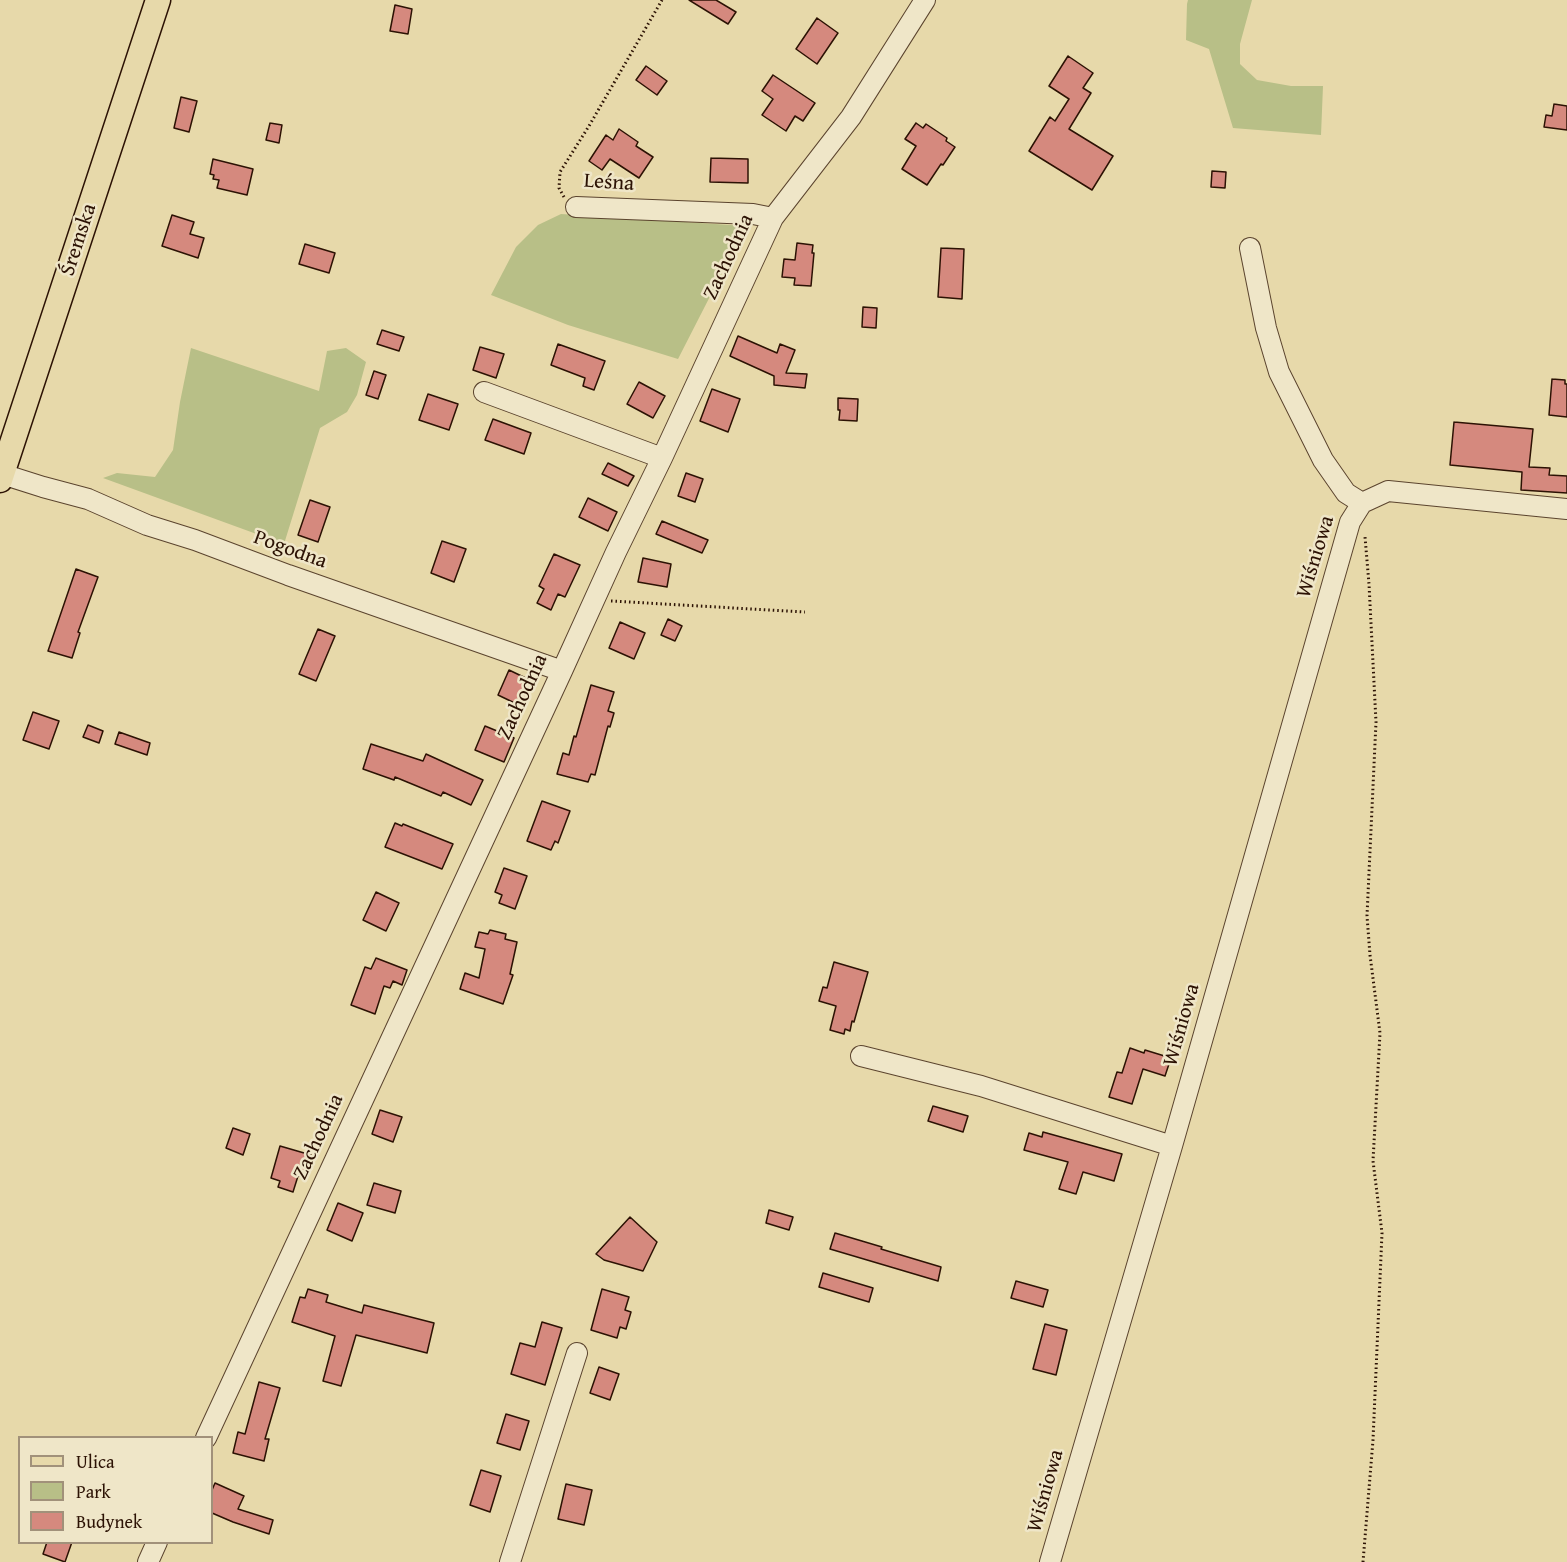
<!DOCTYPE html>
<meta charset="utf-8">
<style>
body{margin:0}
#map{position:relative;width:1567px;height:1562px;overflow:hidden;background:#e7d9aa;font-family:"Gentium Book Plus",serif}
canvas{display:block}
.legend{position:absolute;left:18px;top:1436px;width:195px;height:108px;box-sizing:border-box;background:#efe6c8;border:2px solid #a1917a;margin:0;padding:8px 10px;list-style:none;font-size:18px;color:#2c1204}
.legend li{display:flex;align-items:center;gap:12px;height:30px}
.legend b{width:30px;border:2px solid #a1917a}
</style>
<div id="map">
<canvas width="1567" height="1562"></canvas>
<ul class="legend">
<li><b style="height:8px;background:#e7d9aa"></b>Ulica</li>
<li><b style="height:16px;background:#b8bf87"></b>Park</li>
<li><b style="height:16px;background:#d5897e"></b>Budynek</li>
</ul>
</div>
<script>
const g = document.querySelector('canvas').getContext('2d');
g.lineJoin = 'round';
function fill(path, color) { g.fillStyle = color; g.fill(path, 'evenodd'); }
const poly = rows => new Path2D(rows.map(r => 'M' + r).join(''));
function trace(path, color, width, dash) { g.strokeStyle = color; g.lineWidth = width; g.lineCap = dash ? 'butt' : 'round'; g.setLineDash(dash || []); g.stroke(path); }
function label(font, color, halo, rows, align = 'center') {
  g.font = font + ' "Gentium Book Plus",serif'; g.lineWidth = 5; g.setLineDash([]); g.textBaseline = 'middle'; g.strokeStyle = halo; g.fillStyle = color; for (const [text, x, y, turn = 0] of rows) {
    g.save(); g.translate(x, y); g.rotate((+turn || 0) * Math.PI / 180); g.textAlign = isNaN(turn) ? turn : align; if (halo) g.strokeText(text, 0, 0); g.fillText(text, 0, 0); g.restore();
  }
}
const green = poly([
 [1188,0,1252,0,1240,44,1240,64,1257,80,1291,86,1323,86,1321,135,1233,128,1209,49,1186,40,1187,4],
 [561,214,746,226,678,359,568,325,491,295,516,247,538,225],
 [191,348,319,391,327,351,346,348,366,362,357,395,347,412,320,428,284,544,103,478,117,473,155,477,173,450,180,402]
]);
const building = poly([
 [689,0,716,0,736,12,728,24,689,0],
 [395,5,412,9,408,34,390,31,395,5],
 [817,18,838,33,817,64,796,49,817,18],
 [1068,56,1093,73,1083,88,1091,93,1069,129,1113,156,1092,190,1029,151,1050,117,1055,121,1069,99,1049,86,1068,56],
 [646,66,667,81,657,95,636,80,646,66],
 [773,75,815,103,803,121,795,116,786,131,762,115,773,99,762,91,773,75],
 [181,97,197,101,189,132,174,128,181,97],
 [1554,104,1567,106,1567,130,1544,127,1546,115,1552,116,1554,104],
 [270,123,282,125,279,143,266,140,270,123],
 [916,123,923,128,926,124,947,138,946,141,955,147,943,165,941,164,927,185,902,169,916,146,905,139,916,123],
 [619,129,638,142,636,146,653,157,639,178,610,159,602,170,589,161,606,135,613,140,619,129],
 [711,158,748,159,748,183,710,182,711,158],
 [213,159,253,169,247,195,217,188,219,180,213,179,214,175,210,174,213,159],
 [1212,171,1226,172,1225,188,1211,187,1212,171],
 [172,215,194,222,190,234,204,238,198,258,162,246,172,215],
 [797,243,813,245,812,253,814,253,811,286,794,285,795,278,782,277,784,259,795,260,797,243],
 [305,244,335,253,329,273,299,264,305,244],
 [941,248,964,249,962,299,938,297,941,248],
 [863,307,877,308,876,328,862,327,863,307],
 [382,330,404,337,399,351,377,344,382,330],
 [738,336,777,353,780,344,795,350,786,373,807,374,805,388,774,385,774,376,730,356,738,336],
 [558,344,605,361,594,390,583,386,585,378,551,365,558,344],
 [480,347,504,354,496,378,473,370,480,347],
 [374,371,386,375,378,399,366,395,374,371],
 [1552,379,1565,380,1565,384,1567,384,1567,417,1549,415,1552,379],
 [639,382,665,396,653,418,627,404,639,382],
 [712,389,740,399,728,432,700,421,712,389],
 [428,394,458,404,449,430,419,420,428,394],
 [838,398,858,399,857,421,839,420,840,410,838,410,838,398],
 [493,419,531,433,524,454,485,440,493,419],
 [1454,422,1533,429,1529,467,1550,468,1549,475,1567,476,1567,493,1521,490,1522,472,1450,465,1454,422],
 [608,463,634,476,628,486,602,474,608,463],
 [686,473,703,479,695,502,678,496,686,473],
 [588,498,617,512,608,531,579,517,588,498],
 [310,500,330,507,318,542,298,535,310,500],
 [662,521,708,540,702,553,656,534,662,521],
 [442,541,466,549,454,582,431,573,442,541],
 [554,554,580,565,565,597,558,594,551,610,537,603,544,589,539,586,554,554],
 [643,558,671,564,667,587,638,582,643,558],
 [76,569,98,577,78,632,80,633,72,658,48,651,76,569],
 [668,619,682,626,675,641,661,635,668,619],
 [620,622,645,633,634,659,609,648,620,622],
 [318,629,335,636,316,681,299,674,318,629],
 [509,670,534,682,523,707,498,695,509,670],
 [591,685,614,692,608,711,614,713,610,727,608,726,595,775,591,774,588,782,557,774,563,753,569,755,574,736,576,737,591,685],
 [33,712,59,721,49,749,23,740,33,712],
 [88,725,103,731,99,743,83,737,88,725],
 [485,726,514,738,504,762,475,750,485,726],
 [119,732,150,743,147,755,115,744,119,732],
 [371,744,423,761,426,754,483,780,471,805,443,792,441,796,395,777,394,780,363,769,371,744],
 [542,801,570,811,558,843,555,841,551,850,527,841,542,801],
 [395,823,402,826,403,824,453,844,442,869,385,847,395,823],
 [504,868,527,876,515,909,499,903,502,895,495,892,504,868],
 [376,892,399,903,386,931,363,920,376,892],
 [490,930,506,934,505,939,517,942,510,974,513,975,503,1004,460,989,465,973,479,978,485,949,475,947,479,932,488,934,490,930],
 [376,958,407,970,402,985,393,981,390,988,384,986,375,1014,351,1005,365,967,371,969,376,958],
 [834,962,868,972,854,1022,852,1021,850,1031,845,1029,844,1034,830,1030,836,1006,819,1001,823,987,827,988,834,962],
 [1130,1048,1144,1053,1145,1050,1171,1058,1165,1076,1143,1069,1132,1104,1109,1097,1117,1072,1122,1073,1130,1048],
 [933,1106,968,1116,963,1132,928,1121,933,1106],
 [380,1110,402,1117,393,1142,372,1134,380,1110],
 [233,1128,250,1134,243,1155,226,1148,233,1128],
 [1043,1132,1122,1154,1114,1181,1083,1172,1076,1194,1059,1189,1068,1162,1024,1150,1029,1133,1042,1137,1043,1132],
 [280,1146,311,1155,304,1177,298,1176,293,1192,278,1187,280,1181,271,1178,280,1146],
 [374,1183,401,1191,395,1213,367,1205,374,1183],
 [338,1203,363,1213,352,1241,327,1230,338,1203],
 [769,1210,793,1217,789,1230,766,1223,769,1210],
 [630,1217,657,1242,643,1271,604,1260,596,1254,630,1217],
 [835,1233,882,1247,881,1249,941,1267,938,1281,830,1249,835,1233],
 [823,1273,873,1288,869,1302,819,1287,823,1273],
 [1016,1281,1048,1290,1043,1307,1011,1298,1016,1281],
 [308,1289,328,1295,326,1302,362,1313,364,1305,434,1323,427,1353,356,1335,341,1386,323,1381,335,1336,292,1322,300,1297,305,1298,308,1289],
 [602,1289,629,1297,625,1310,631,1312,626,1329,620,1327,617,1338,591,1330,602,1289],
 [542,1322,562,1328,545,1385,511,1374,520,1343,535,1347,542,1322],
 [1045,1324,1067,1330,1056,1375,1033,1369,1045,1324],
 [599,1367,619,1374,610,1400,590,1393,599,1367],
 [259,1382,280,1388,265,1439,269,1439,264,1461,233,1453,238,1432,245,1434,259,1382],
 [506,1414,529,1421,520,1450,497,1443,506,1414],
 [481,1470,501,1476,490,1512,470,1505,481,1470],
 [215,1483,244,1496,238,1509,273,1520,269,1534,233,1522,212,1513,212,1490,215,1483],
 [566,1484,592,1490,584,1525,558,1519,566,1484],
 [47,1542,72,1542,65,1562,43,1554,47,1542]
]);
const path = poly([
 [564,197,559,188,560,172,589,126,662,0],
 [611,601,805,612],
 [1363,1562,1373,1440,1382,1233,1373,1161,1380,1033,1370,955,1367,916,1376,722,1369,584,1365,537]
]);
const minor = poly([
 [576,207,753,214,773,218],
 [1250,248,1266,328,1279,372,1323,460,1346,493,1362,503],
 [484,392,662,458],
 [2,474,43,487,88,499,147,525,195,540,288,575,562,671],
 [1362,503,1388,491,1567,509],
 [861,1056,981,1086,1172,1146],
 [206,1438,562,671,616,552,662,458,773,218,851,117,925,0],
 [148,1562,157,1542],
 [510,1562,577,1353],
 [1050,1562,1172,1146,1350,522,1362,503]
]);
const major = poly([
 [0,480,158,0]
]);
const streetNames = [
 ["Leśna",609,183,4],
 ["Śremska",79,240,-72],
 ["Zachodnia",729,257,-65],
 ["Pogodna",290,550,20],
 ["Wiśniowa",1316,557,-73],
 ["Zachodnia",523,697,-65],
 ["Wiśniowa",1182,1025,-74],
 ["Zachodnia",319,1137,-65],
 ["Wiśniowa",1046,1491,-74]
];
fill(green, '#b8bf87');
fill(building, '#d5897e');
trace(building, '#2c1204', 1.5);
trace(minor, '#5b442e', 22);
trace(major, '#2c1204', 27);
trace(path, '#2c1204', 3, [1.5, 3]);
trace(minor, '#efe6c8', 20);
trace(major, '#e7d9aa', 24);
label('21px', '#2c1204', '#efe6c8', streetNames);
</script>
